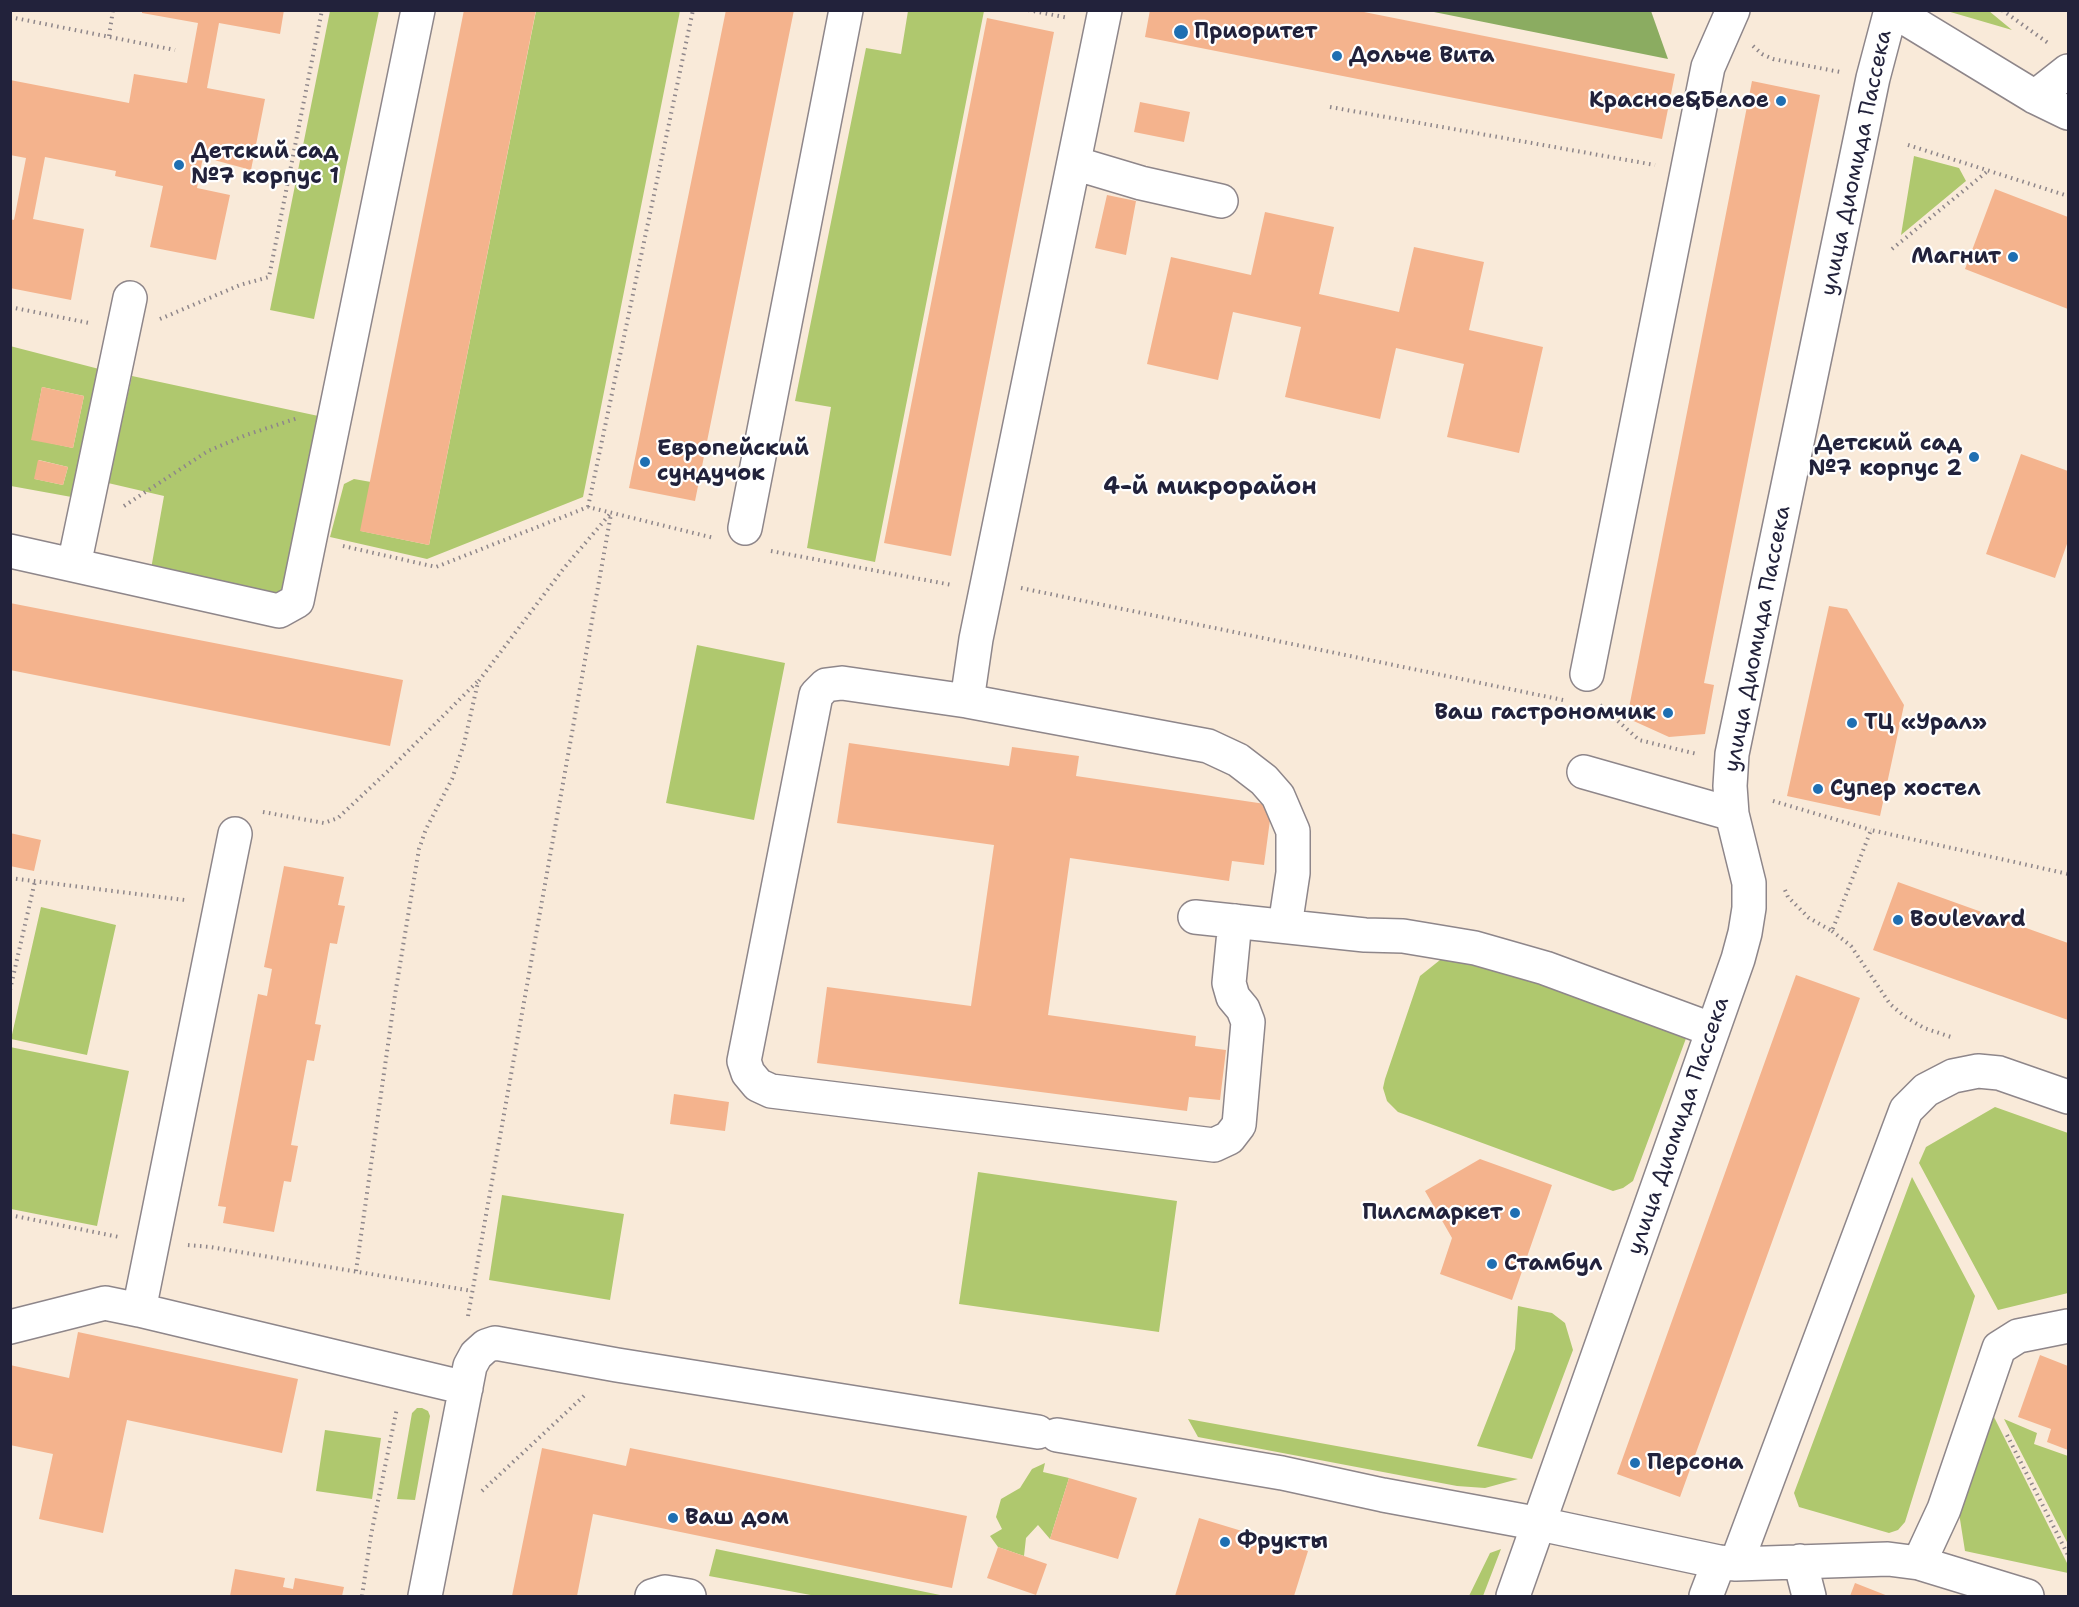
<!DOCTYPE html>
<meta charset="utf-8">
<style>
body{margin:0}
#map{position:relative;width:2079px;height:1607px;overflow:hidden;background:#f9ead9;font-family:"Shantell Sans",sans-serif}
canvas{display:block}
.frame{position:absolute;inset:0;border:12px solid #22223b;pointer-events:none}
</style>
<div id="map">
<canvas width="2079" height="1607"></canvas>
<div class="frame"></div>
</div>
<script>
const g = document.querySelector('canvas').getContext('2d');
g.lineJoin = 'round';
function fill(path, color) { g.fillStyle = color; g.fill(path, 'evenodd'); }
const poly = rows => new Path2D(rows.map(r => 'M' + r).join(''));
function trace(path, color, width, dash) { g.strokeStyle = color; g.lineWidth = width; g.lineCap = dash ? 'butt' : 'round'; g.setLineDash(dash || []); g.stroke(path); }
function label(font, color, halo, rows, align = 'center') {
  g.font = font + ' "Shantell Sans",sans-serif'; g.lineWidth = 4.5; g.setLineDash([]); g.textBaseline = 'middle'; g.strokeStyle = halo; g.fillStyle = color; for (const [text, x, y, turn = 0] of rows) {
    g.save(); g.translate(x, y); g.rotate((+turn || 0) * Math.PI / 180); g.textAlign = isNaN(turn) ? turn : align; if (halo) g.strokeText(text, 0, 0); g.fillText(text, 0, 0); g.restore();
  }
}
const green = poly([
 [978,10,984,11,875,562,807,548,831,407,795,401,866,48,901,54,908,11],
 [330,11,379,11,314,319,270,310],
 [536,11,680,11,583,497,427,559,330,537,344,484,354,479,371,482,361,531,429,545],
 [1947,11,1989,11,2012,30],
 [1914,156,1959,168,1966,181,1901,235],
 [10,346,103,370,77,498,11,486],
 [42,387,84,396,73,448,32,439],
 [39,460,68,467,63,485,35,479],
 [132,376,323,417,289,586,279,597,151,569,164,496,108,483],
 [697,645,785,663,754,820,666,803],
 [41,907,116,925,87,1055,11,1039],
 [1455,955,1688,1033,1633,1181,1623,1188,1613,1191,1398,1112,1387,1101,1383,1088,1385,1079,1420,976,1440,960],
 [10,1047,129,1071,97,1226,11,1209],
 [1995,1107,2068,1133,2068,1293,1998,1310,1919,1163,1926,1147],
 [978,1172,1177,1201,1159,1332,959,1304],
 [1912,1177,1975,1296,1905,1522,1898,1530,1889,1533,1799,1507,1794,1493],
 [502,1195,624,1214,610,1300,489,1280],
 [1518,1306,1552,1313,1565,1323,1573,1350,1532,1459,1477,1446,1515,1349],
 [417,1408,422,1408,428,1411,430,1416,415,1500,397,1499,412,1413],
 [1993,1415,2068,1565,2068,1573,1965,1551,1959,1513],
 [1188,1419,1518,1479,1485,1488,1457,1486,1198,1437],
 [2004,1419,2037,1433,2034,1444,2068,1456,2068,1544],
 [325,1430,381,1438,372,1499,316,1491],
 [1045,1463,1043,1472,1069,1478,1050,1539,1038,1525,1026,1538,1024,1556,998,1547,990,1536,1002,1529,996,1517,1001,1499,1020,1488,1032,1469],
 [716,1549,945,1596,816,1596,709,1576],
 [1501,1549,1483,1596,1469,1596,1490,1553]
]);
const forest = poly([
 [1429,11,1651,11,1668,59]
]);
const building = poly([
 [142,10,284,10,280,34,219,23,207,88,265,99,251,170,203,157,197,188,230,195,216,260,150,247,163,186,115,176,116,171,45,157,33,219,84,229,71,300,10,288,10,219,14,220,26,158,10,155,10,80,129,103,134,74,187,83,198,23,142,13],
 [464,10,536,10,429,545,360,531],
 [726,10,794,10,695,501,629,488],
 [1150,10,1354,10,1675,74,1662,139,1145,37],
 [987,18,1054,32,951,556,884,543],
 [1752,81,1820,95,1704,683,1714,685,1705,734,1669,737,1627,718],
 [1140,102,1190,112,1184,142,1134,132],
 [1995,189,2068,217,2068,309,1965,269],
 [1107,195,1136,201,1126,255,1095,248],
 [1265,212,1334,227,1319,294,1399,312,1414,247,1484,262,1469,330,1543,347,1519,453,1447,437,1464,364,1396,348,1380,419,1285,397,1301,327,1233,312,1218,380,1147,364,1171,257,1251,275],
 [42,387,84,396,73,448,31,440],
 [2021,454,2068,471,2068,541,2055,578,1986,554],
 [38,460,68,467,63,485,34,479],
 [10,603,403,680,390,746,10,670],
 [1829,606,1847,609,1904,705,1880,816,1787,796],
 [849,743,1009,766,1012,747,1079,756,1076,776,1272,805,1264,865,1232,861,1229,881,1070,858,1048,1015,1196,1036,1195,1046,1226,1050,1220,1100,1189,1097,1187,1111,817,1063,827,987,971,1006,994,845,837,823],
 [10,833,41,840,34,871,10,866],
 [284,866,344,877,338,905,345,906,337,944,330,943,315,1024,321,1025,314,1061,307,1060,291,1145,298,1146,291,1182,284,1181,274,1232,223,1223,226,1207,218,1206,258,994,267,996,272,969,264,967],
 [1898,882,2068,943,2068,1020,1873,950],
 [1796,975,1860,998,1680,1497,1617,1474],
 [674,1094,729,1102,725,1131,670,1124],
 [1480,1159,1552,1185,1512,1300,1440,1274,1452,1238,1425,1191],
 [78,1332,298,1379,282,1453,127,1420,103,1533,39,1519,53,1454,10,1445,10,1365,69,1378],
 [2040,1355,2068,1366,2068,1450,2047,1442,2051,1429,2018,1417],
 [542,1448,626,1466,630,1448,967,1516,952,1588,593,1514,577,1596,512,1596],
 [1069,1478,1137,1498,1118,1559,1050,1539],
 [1199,1518,1308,1551,1294,1596,1175,1596],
 [998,1547,1047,1564,1036,1595,987,1578],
 [235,1569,285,1578,283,1587,293,1589,295,1578,344,1587,342,1596,230,1596],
 [1855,1583,1888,1596,1850,1596]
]);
const path = poly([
 [1028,10,1069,18],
 [2002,10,2048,43],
 [10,17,175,50],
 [109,36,113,10],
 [1753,46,1762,54,1773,59,1840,72],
 [1330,107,1655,165],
 [1908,145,2068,196],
 [1892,249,1989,170],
 [10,307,89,323],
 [160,319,240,285,269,277,322,10],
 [124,506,208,451,246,435,298,418],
 [588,507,693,10],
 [343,546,436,567,588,507,714,538],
 [771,551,952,585],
 [1021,588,1563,700],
 [1600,705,1639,740,1697,754],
 [1773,801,1871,830],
 [263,812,324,823,338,818,387,772,477,682],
 [10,878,185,900],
 [1785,890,1788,897,1809,918,1832,931,1871,830,2068,874],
 [1832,931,1851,946,1890,1004,1904,1016,1924,1028,1954,1038],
 [10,990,35,881],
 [10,1215,119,1237],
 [188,1245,210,1247,472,1291],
 [356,1271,395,995,419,849,426,829,452,779,464,744,478,682,564,568,610,514],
 [468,1316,611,514],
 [2007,1435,2068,1555],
 [482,1491,586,1394],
 [362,1596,371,1535,397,1408]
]);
const minor = poly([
 [1892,10,2035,97,2068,113],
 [2035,97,2068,71],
 [1074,163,1141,183,1221,201],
 [745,528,846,10],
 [10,551,279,611,297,601,418,10],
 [74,565,130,298],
 [1587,674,1708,67,1733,10],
 [967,701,976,639,1105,10],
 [1584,772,1732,814],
 [1195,917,1365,935,1403,936,1475,948,1545,968,1713,1030],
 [1235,921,1229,983,1233,997,1243,1009,1248,1022,1239,1125,1229,1138,1214,1145,771,1091,758,1085,748,1073,744,1061,816,695,826,685,842,683,967,701,1208,746,1238,760,1264,780,1278,796,1293,831,1293,873,1285,926],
 [139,1310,466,1388],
 [10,1327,105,1303,139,1310,235,834],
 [1057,1435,1282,1473,1383,1495,1540,1524,1719,1562,1736,1564,1888,1559,1919,1563,2027,1596],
 [1800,1561,1809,1596],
 [1919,1563,1944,1509,1999,1348,2018,1336,2068,1326],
 [1736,1564,1906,1110,1926,1090,1953,1076,1978,1071,1999,1073,2068,1097],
 [425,1596,470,1366,476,1355,486,1346,495,1343,617,1365,1038,1432],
 [652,1596,665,1592,689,1596],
 [1513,1596,1738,959,1745,933,1749,908,1749,883,1732,814,1730,786,1732,754,1873,78,1891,10],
 [1706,1596,1719,1562]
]);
const markers = [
 [1181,32,8,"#1f6fb2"],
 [1337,56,6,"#1f6fb2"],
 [1781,101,6,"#1f6fb2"],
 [179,165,6,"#1f6fb2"],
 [2013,257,6,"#1f6fb2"],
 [1974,457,6,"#1f6fb2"],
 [645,462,6,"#1f6fb2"],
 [1668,713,6,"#1f6fb2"],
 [1852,723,6,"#1f6fb2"],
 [1818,789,6,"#1f6fb2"],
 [1898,920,6,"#1f6fb2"],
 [1515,1213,6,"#1f6fb2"],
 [1492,1264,6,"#1f6fb2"],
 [1635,1463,6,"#1f6fb2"],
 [673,1518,6,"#1f6fb2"],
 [1225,1542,6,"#1f6fb2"]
];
const poiNames = [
 ["Приоритет",1194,32],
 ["Дольче Вита",1349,56],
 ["Красное&Белое",1769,101,"right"],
 ["Детский сад",191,152],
 ["№7 корпус 1",191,177],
 ["Магнит",2001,257,"right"],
 ["Детский сад",1962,444,"right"],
 ["№7 корпус 2",1962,469,"right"],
 ["Европейский",657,449],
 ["сундучок",657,474],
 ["Ваш гастрономчик",1656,713,"right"],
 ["ТЦ «Урал»",1864,723],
 ["Супер хостел",1830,789],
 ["Boulevard",1910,920],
 ["Пилсмаркет",1503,1213,"right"],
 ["Стамбул",1504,1264],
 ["Персона",1647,1463],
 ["Ваш дом",685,1518],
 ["Фрукты",1237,1542]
];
const streetNames = [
 ["улица Диомида Пассека",1857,163,-78],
 ["улица Диомида Пассека",1758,639,-79],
 ["улица Диомида Пассека",1679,1126,-71]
];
const neighbourhoodNames = [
 ["4-й микрорайон",1210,488]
];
fill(green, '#afc86e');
fill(forest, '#8bac61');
fill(building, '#f4b38d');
trace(minor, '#8e868a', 36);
trace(path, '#8e868a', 4, [1.5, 4.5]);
trace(minor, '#fff', 33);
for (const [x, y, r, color] of markers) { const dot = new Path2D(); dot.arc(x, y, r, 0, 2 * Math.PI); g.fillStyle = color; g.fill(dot); trace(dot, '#fff', 2); }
label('bold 22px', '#22223b', '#fff', poiNames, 'left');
label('22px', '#22223b', '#fff', streetNames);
label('bold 24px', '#22223b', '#fff', neighbourhoodNames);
</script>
